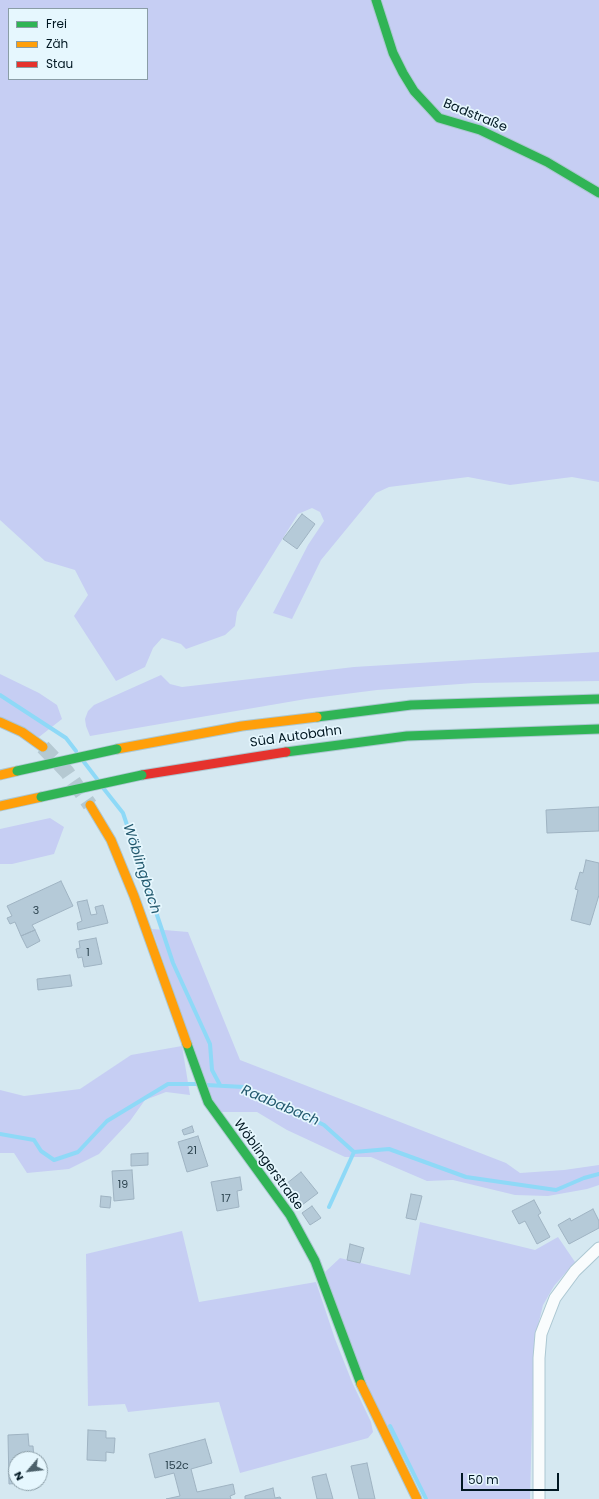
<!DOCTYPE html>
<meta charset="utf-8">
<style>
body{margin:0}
#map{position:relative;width:599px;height:1499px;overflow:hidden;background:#d5e8f1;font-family:Poppins,sans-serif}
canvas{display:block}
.legend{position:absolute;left:8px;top:8px;width:140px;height:72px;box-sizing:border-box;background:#e6f7fe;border:1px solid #8a9da6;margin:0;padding:5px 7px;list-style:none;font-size:12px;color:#001722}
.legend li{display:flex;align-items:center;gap:8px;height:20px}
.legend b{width:20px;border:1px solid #8a9da6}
.north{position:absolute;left:8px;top:1451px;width:40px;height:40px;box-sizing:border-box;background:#e6f7fe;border:1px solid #8a9da6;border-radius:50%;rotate:242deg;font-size:11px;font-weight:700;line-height:16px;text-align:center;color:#001722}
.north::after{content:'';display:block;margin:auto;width:14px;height:18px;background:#4b606a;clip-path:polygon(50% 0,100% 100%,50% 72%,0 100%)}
.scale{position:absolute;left:461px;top:1473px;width:98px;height:18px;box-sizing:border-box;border:2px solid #001722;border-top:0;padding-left:5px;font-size:12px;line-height:14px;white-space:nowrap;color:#001722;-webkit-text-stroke:3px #e6f7fe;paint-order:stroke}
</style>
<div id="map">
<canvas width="599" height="1499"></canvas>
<ul class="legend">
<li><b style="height:5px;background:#30b455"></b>Frei</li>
<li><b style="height:5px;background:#ff9f0a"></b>Zäh</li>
<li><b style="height:5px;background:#e5322d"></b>Stau</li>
</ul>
<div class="north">N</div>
<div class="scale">50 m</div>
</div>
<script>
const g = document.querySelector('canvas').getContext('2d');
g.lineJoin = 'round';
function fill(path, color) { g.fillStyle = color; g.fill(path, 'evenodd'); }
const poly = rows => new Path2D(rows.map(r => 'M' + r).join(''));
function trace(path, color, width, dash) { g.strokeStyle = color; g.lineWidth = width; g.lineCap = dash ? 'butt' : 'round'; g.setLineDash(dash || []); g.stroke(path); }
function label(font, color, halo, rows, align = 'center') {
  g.font = font + ' Poppins,sans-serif'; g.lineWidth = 3.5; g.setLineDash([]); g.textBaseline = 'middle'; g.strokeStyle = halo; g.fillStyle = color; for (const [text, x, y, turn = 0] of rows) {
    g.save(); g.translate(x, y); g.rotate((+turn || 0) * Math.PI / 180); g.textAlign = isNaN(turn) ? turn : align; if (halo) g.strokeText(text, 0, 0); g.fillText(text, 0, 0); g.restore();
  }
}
const green = poly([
 [0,0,599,0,599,482,572,477,510,485,468,477,389,487,376,493,321,560,292,619,273,613,308,545,324,521,320,512,312,508,298,514,237,612,235,626,225,635,186,649,181,644,162,638,153,648,145,667,116,681,74,616,88,595,75,570,45,561,0,520],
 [9,9,147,9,147,79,9,79],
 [599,652,599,681,474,683,377,690,306,699,90,736,86,726,85,719,88,711,94,705,161,675,170,684,182,687,354,667],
 [0,674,39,693,57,705,62,719,39,737,0,717],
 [50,818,64,827,54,854,12,864,0,864,0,829],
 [152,929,188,932,240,1060,506,1163,520,1173,564,1170,599,1165,599,1185,587,1189,548,1196,515,1195,453,1180,427,1181,371,1157,345,1157,287,1130,257,1112,221,1112,210,1097],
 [182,1046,190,1095,166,1092,145,1100,130,1121,99,1154,69,1169,27,1173,14,1153,0,1153,0,1090,24,1096,80,1089,131,1055],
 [420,1222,535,1250,558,1237,575,1262,554,1286,543,1305,534,1342,530,1499,426,1499,390,1434,353,1354,325,1272,340,1258,410,1275],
 [182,1231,199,1302,316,1282,335,1339,352,1382,371,1422,373,1432,368,1438,240,1473,219,1402,128,1412,125,1404,88,1406,86,1254]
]);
const stream = poly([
 [0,695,66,738,76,751],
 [84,762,97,779],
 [104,789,123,813,173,963,210,1044,212,1070,220,1085],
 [206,1085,244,1087,324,1125,354,1152,389,1149,466,1177,556,1190,584,1178,599,1174],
 [0,1134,34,1140,41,1151,54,1160,78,1152,107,1121,168,1084,199,1084],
 [329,1207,354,1152],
 [390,1426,426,1499]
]);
const building = poly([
 [302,514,315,524,297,549,283,539,302,514],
 [599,807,599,831,547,833,546,810,599,807],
 [586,860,599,863,599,895,590,925,571,920,578,890,575,889,580,872,583,873,586,860],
 [61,881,73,906,32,925,35,930,21,936,15,922,10,924,7,918,12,916,7,906,61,881],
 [87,900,91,915,97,914,95,907,103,905,108,923,78,930,77,923,82,921,77,902,87,900],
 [35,930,40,941,27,948,21,936,35,930],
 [96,938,102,964,84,967,82,957,78,958,76,949,80,948,79,941,96,938],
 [70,975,72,986,38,990,37,979,70,975],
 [192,1126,194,1132,184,1135,182,1130,192,1126],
 [198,1136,208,1166,187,1172,178,1142,198,1136],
 [148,1153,148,1165,131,1166,131,1154,148,1153],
 [132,1170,134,1199,114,1201,112,1171,132,1170],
 [301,1172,318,1193,302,1205,286,1184,301,1172],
 [240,1177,242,1190,237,1191,239,1207,217,1211,211,1182,240,1177],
 [411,1194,422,1196,416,1220,406,1218,411,1194],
 [101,1196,111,1197,110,1208,100,1207,101,1196],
 [534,1200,541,1213,538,1215,550,1237,537,1244,525,1221,519,1224,512,1211,534,1200],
 [312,1206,321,1218,310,1225,302,1213,312,1206],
 [593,1209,599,1221,599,1228,569,1244,558,1225,570,1218,571,1221,593,1209],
 [350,1244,364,1248,360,1263,347,1260,350,1244],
 [88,1430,106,1431,106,1438,115,1438,114,1453,106,1452,106,1461,87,1460,88,1430],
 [28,1434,29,1446,33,1446,34,1459,16,1459,16,1483,19,1483,9,1484,8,1435,28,1434],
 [205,1439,212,1463,191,1469,197,1492,233,1484,235,1494,230,1496,231,1499,166,1499,180,1496,174,1473,155,1478,149,1454,205,1439],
 [367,1463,375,1499,359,1499,351,1466,367,1463],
 [326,1474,333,1499,317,1499,312,1477,326,1474],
 [273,1488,275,1498,280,1497,281,1499,245,1499,245,1496,273,1488]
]);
const secondaryTunnel = poly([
 [43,747,67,772,90,805]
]);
const street = poly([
 [539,1499,539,1358,541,1334,555,1298,575,1271,599,1248]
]);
const fast = poly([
 [376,0,393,53,403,73,414,91,439,118,480,130,547,162,599,193],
 [317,717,411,705,599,699],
 [286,752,407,736,599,729],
 [187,1044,208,1102,290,1215,315,1261,361,1384]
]);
const slow = poly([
 [0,722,22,732,43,747],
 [117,749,242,726,317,717],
 [0,775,17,771],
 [90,805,111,840,134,896,187,1044],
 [0,806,41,797],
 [361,1384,417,1499]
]);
const jam = poly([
 [142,775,286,752]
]);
const fastBridge = poly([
 [17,771,117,749],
 [41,797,142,775]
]);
const numberNames = [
 ["3",36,911],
 ["1",88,953],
 ["21",192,1151],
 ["19",123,1185],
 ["17",226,1199],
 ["152c",177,1466]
];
const streetNames = [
 ["Badstraße",475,116,22],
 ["Süd Autobahn",296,737,-8],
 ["Wöblingerstraße",268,1165,54]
];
const waterNames = [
 ["Wöblingbach",141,869,72],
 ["Raababach",280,1106,23]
];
fill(green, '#c6cef3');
trace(stream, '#8ed9f7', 4);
fill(building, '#b5cad8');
trace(building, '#9fb3c2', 1);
trace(secondaryTunnel, '#b5c9d2', 15, [15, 8]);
trace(street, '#acc7d2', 13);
trace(fast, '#acc7d2', 11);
trace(slow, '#acc7d2', 11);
trace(jam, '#acc7d2', 11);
trace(street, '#f9fcfd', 11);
trace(fast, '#30b455', 9);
trace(slow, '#ff9f0a', 9);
trace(jam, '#e5322d', 9);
trace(fastBridge, '#acc7d2', 11, []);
trace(fastBridge, '#30b455', 9);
label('11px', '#2d4450', null, numberNames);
label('13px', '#001722', '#e6f7fe', streetNames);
label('italic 14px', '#23596e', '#e6f7fe', waterNames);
</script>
